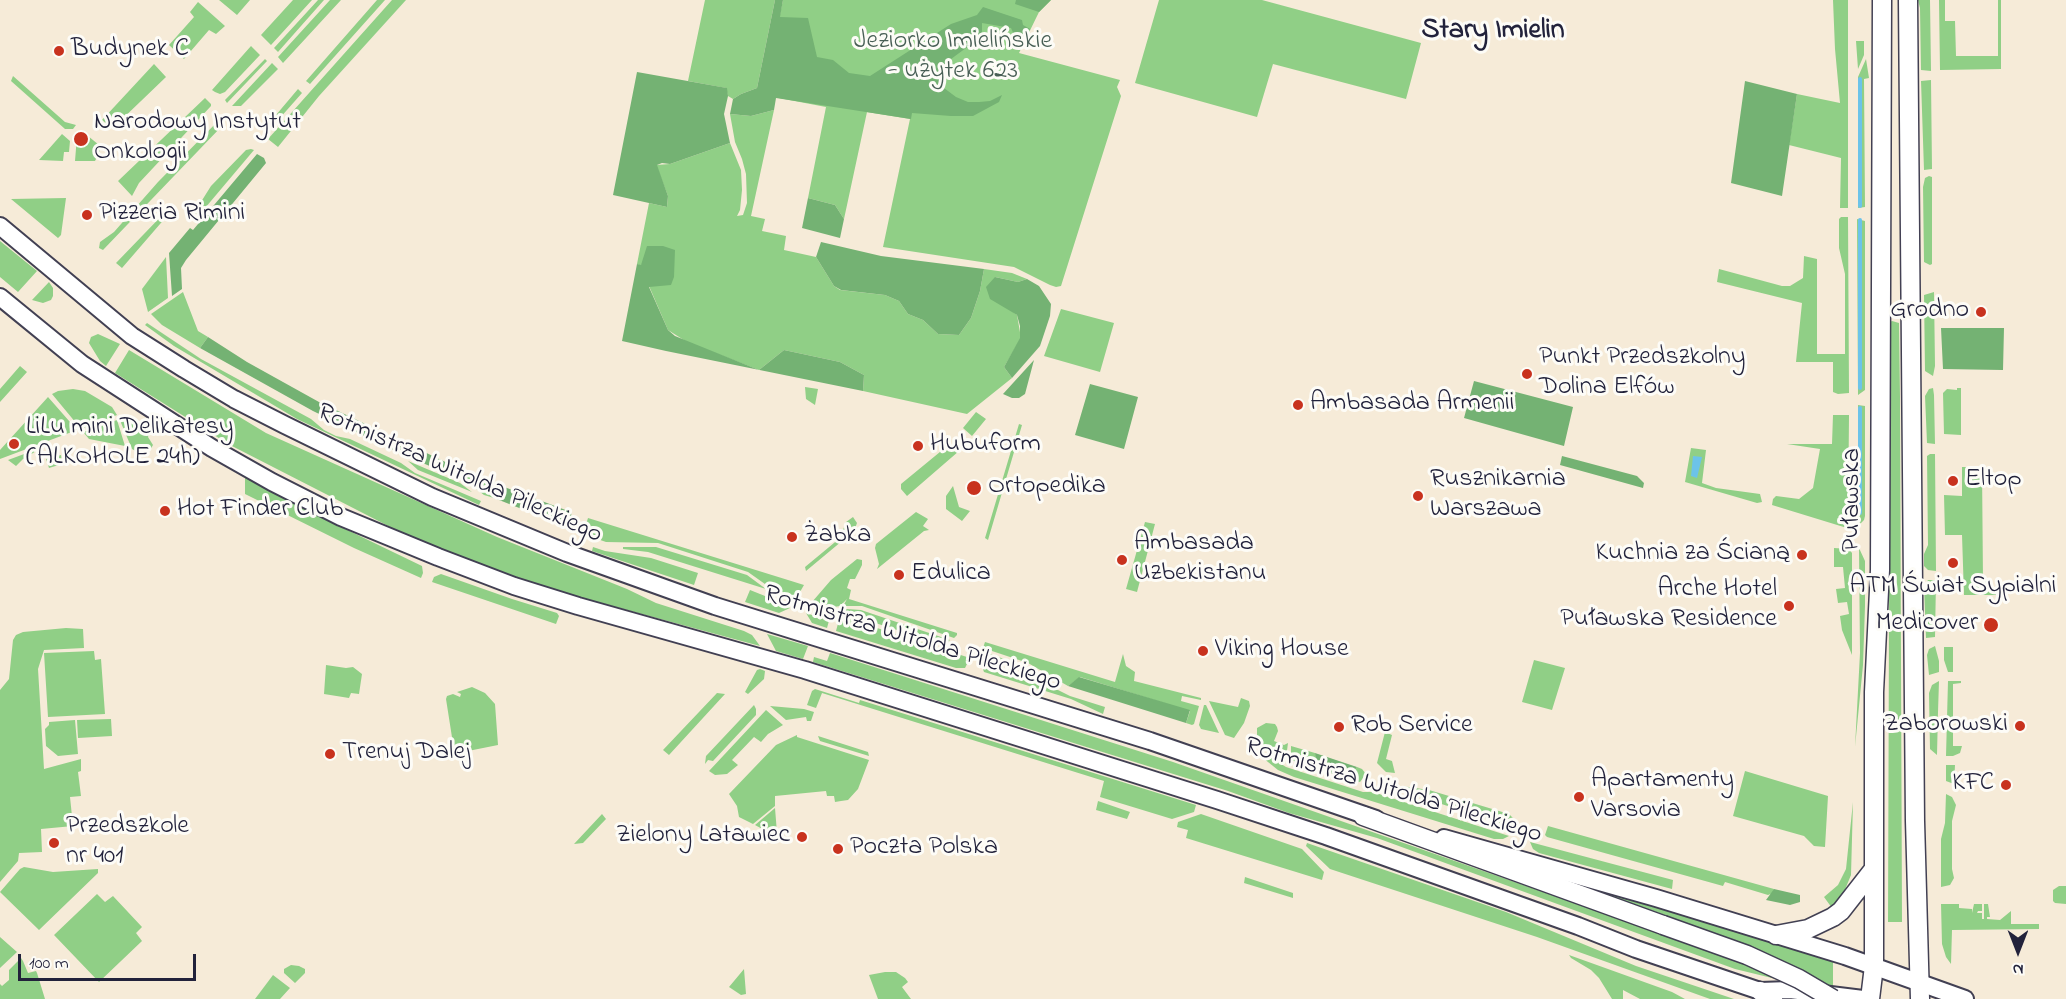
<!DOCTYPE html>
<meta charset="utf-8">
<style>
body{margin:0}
#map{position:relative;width:2066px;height:999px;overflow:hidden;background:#f6ebd8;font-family:"Indie Flower",sans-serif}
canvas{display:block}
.north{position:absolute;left:1988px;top:921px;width:60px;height:60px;-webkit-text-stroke:4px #fdfcf7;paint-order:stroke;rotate:180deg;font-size:16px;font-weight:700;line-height:24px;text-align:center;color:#22223b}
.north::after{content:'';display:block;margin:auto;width:21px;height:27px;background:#22223b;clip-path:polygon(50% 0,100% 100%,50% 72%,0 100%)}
.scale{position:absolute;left:18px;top:954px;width:178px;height:27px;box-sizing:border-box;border:3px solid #22223b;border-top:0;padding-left:8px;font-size:18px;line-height:21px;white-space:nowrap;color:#22223b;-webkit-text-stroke:4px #fdfcf7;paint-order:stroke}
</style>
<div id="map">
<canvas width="2066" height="999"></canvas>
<div class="north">N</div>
<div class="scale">100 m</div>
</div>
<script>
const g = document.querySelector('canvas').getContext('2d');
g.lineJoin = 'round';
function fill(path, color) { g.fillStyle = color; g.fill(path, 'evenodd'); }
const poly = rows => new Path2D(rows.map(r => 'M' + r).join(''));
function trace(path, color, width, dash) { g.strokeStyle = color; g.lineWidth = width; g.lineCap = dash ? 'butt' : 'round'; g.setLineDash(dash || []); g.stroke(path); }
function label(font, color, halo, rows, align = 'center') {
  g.font = font + ' "Indie Flower",sans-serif'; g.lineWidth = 6; g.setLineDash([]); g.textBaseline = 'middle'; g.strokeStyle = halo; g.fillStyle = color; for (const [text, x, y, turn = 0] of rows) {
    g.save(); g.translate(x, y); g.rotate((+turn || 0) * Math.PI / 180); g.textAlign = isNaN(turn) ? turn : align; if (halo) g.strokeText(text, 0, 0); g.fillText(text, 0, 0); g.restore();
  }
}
const green = poly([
 [219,0,250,0,237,15],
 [293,0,312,0,271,45,261,35],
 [318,0,324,0,278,52,274,48],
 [330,0,341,0,283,63,278,57],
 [377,0,385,0,310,84,306,81],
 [392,0,406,0,319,96,278,147,268,139],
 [705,0,775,0,757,88,741,94,733,99,728,96,726,88,688,81],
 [783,0,1051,0,1039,12,1019,53,1120,80,1117,87,1121,96,1061,286,1056,287,1050,285,1014,267,883,247,910,119,867,112,844,219,835,205,808,198,826,107,763,95],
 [1159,0,1262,0,1421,43,1406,99,1273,64,1257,117,1135,83],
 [1833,0,1848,0,1848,208,1840,208,1841,158,1789,145,1797,94,1840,103,1835,49],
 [1918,0,1930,0,1931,71,1921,70,1920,8],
 [1939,0,1945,0,1945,21,1955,21,1956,56,1998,56,1998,0,2001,0,2001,69,1940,70],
 [198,2,225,26,216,34,209,30,184,59,169,45,194,17,190,12],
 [1856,41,1864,41,1864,55,1858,69],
 [251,46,260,55,225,92,220,94,215,92,212,90],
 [265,59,267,61,227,103,225,100],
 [1866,59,1869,78,1864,79,1865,207,1858,208,1858,77],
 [272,63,278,69,241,106,232,106],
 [154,64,166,77,116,125,107,124,102,120],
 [13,76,65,122,76,125,73,129,65,129,11,81],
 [1931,80,1932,169,1924,170,1921,81],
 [298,89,302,93,264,136,265,128],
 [205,98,211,104,211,106,139,183,132,196,118,181],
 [774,110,751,216,765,219,762,231,786,236,784,250,816,257,834,286,840,290,885,295,899,301,908,314,923,320,938,334,959,335,971,318,980,291,984,269,1012,273,1027,279,1018,282,995,277,1008,308,1017,315,1021,338,1004,367,1012,378,967,414,863,391,864,375,840,362,784,350,759,370,687,342,668,330,649,286,646,256,641,266,637,264,649,203,667,207,668,196,656,165,670,164,730,143,741,170,742,190,740,210,737,216,743,215,747,203,746,174,742,159,735,142,730,114,751,116],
 [222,117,222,126,103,250,99,248,100,242,114,232,158,182],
 [82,131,99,145,100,151,95,161,75,161,77,136],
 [62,134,70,141,69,152,64,152,63,161,39,160],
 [251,149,254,150,200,214,194,213,211,186,246,150],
 [1929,176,1932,177,1932,264,1930,265,1924,262,1923,187,1925,178],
 [66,198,61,235,58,238,11,199],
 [171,206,173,209,122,268,116,263],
 [1841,217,1848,217,1849,393,1838,394,1833,392,1833,362,1796,362,1802,303,1717,282,1719,269,1782,286,1790,286,1803,278,1804,256,1817,259,1817,354,1845,354,1845,274,1839,248,1839,219],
 [1857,219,1865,221,1865,390,1858,395],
 [0,241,37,271,18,292,0,277],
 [166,257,168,298,148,312,142,289],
 [49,282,53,288,53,296,51,300,43,303,32,300],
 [183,292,198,331,208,337,200,348,162,325,151,314],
 [1934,292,1935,366,1933,376,1925,371,1924,295],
 [1061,309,1114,323,1100,372,1044,356],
 [1892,321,1899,323,1900,397,1902,922,1888,922,1890,322],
 [147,323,201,359,311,419,324,430,336,436,350,439,401,463,415,473,481,501,479,505,297,419,174,346,145,325],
 [98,334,120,344,106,366,100,361,89,343,91,337],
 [129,350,266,433,497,537,627,589,656,603,744,631,752,635,760,646,553,590,454,555,400,532,230,445,115,373],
 [20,366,27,372,0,402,0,389],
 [805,387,818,389,815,405,806,399],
 [1933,388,1934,395,1935,444,1927,443,1925,396,1929,389],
 [1957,388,1961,388,1961,435,1944,434,1943,393,1947,389,1957,390],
 [73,389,85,391,112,407,117,415,81,429,52,394,58,391],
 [48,397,77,430,0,459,0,450],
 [1858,405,1865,406,1865,516,1864,520,1859,525],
 [976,412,986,419,972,436,963,428],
 [1833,415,1849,415,1848,522,1847,528,1772,505,1773,499,1776,496,1799,499,1813,488,1820,449,1787,444,1832,444],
 [124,416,149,433,148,437,153,445,146,457,132,449,119,418],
 [117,420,125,446,89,439,83,432],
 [1019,424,1022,425,988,540,985,538],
 [952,445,959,451,907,496,901,489,901,484,946,447,948,449],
 [43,447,23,459,16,466,8,460],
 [1691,448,1706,450,1702,483,1716,488,1760,494,1762,502,1757,503,1685,482],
 [1930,454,1935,454,1936,571,1928,570,1924,566,1924,554,1928,545,1927,456],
 [61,455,62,464,49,468,46,459],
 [408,461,460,483,472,492,418,470],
 [456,467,499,485,494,498,484,495,466,481,453,476],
 [1962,467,1982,467,1983,581,1991,581,1996,595,1964,595,1962,535,1945,535,1944,495,1962,496],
 [245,477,310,512,422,566,423,573,421,578,354,548,245,494],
 [953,486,959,507,970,511,962,521,946,509,946,496],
 [916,512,928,519,923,526,929,530,924,531,877,569,879,564,875,548,876,544],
 [853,517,857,523,854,531,806,571,805,567,840,538,846,522],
 [588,518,788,580,804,585,797,597,772,589,748,572,658,543,606,542,583,534],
 [1145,522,1155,524,1137,592,1126,589],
 [593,547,605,551,651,558,698,573,694,585,592,551],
 [623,547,656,547,747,575,766,589,648,552,623,549],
 [1834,548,1849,549,1852,553,1852,655,1842,630,1840,616,1849,614,1847,602,1838,603,1836,589,1845,588,1843,567,1834,567],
 [1859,548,1865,561,1865,606,1863,665,1855,747,1860,653],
 [857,559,862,560,862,565,855,579,850,579,847,588,851,590,849,599,957,633,957,635,954,638,862,606,843,606,847,599,840,606,834,607,812,602,831,580],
 [441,574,512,599,557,613,559,616,556,624,432,582,434,577],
 [1928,580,1936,580,1935,637,1926,638,1924,586],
 [750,590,765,596,790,608,779,613,745,602],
 [847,609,861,610,950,640,944,645,841,612],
 [806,613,818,617,830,617,827,628,812,623],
 [840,616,970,658,965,668,956,668,836,631],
 [66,628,83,629,84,648,44,650,38,669,44,769,81,759,81,771,78,772,81,796,70,797,73,826,41,829,42,852,19,853,18,861,0,882,0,690,9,679,13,640,16,635,23,632],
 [767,634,808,646,803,659,776,651],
 [985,642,1115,682,1123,654,1126,666,1135,672,1134,681,1201,698,1201,700,1182,696,1181,701,1199,706,1194,724,1192,725,1186,723,1190,711,1080,677,1068,686,1028,663,983,648],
 [1935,646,1939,661,1939,672,1929,675,1927,655,1929,649],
 [1944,647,1953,647,1953,672,1948,672,1944,660],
 [94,651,95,660,101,659,105,714,48,717,44,653],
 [982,651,1015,663,1035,673,981,657],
 [830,653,1173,762,1660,933,1665,915,1511,862,1833,960,1833,987,1772,978,1735,969,1377,838,1289,813,1228,791,813,662,814,657,827,661],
 [1534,660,1565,668,1552,710,1522,702],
 [980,661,1038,680,1070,696,1105,707,1103,714,1071,699,984,672],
 [326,665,346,668,353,667,362,674,359,694,351,693,349,698,324,694],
 [760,669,765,671,764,679,748,694,745,692,757,670],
 [1939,681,1938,712,1937,755,1930,749,1929,693,1932,685],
 [1948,681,1961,681,1961,683,1953,684,1953,746,1962,746,1960,753,1953,756,1946,756],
 [472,687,485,693,495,704,498,745,458,753,454,750,446,699,447,696,453,694,460,697,461,694,457,692],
 [815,689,859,703,860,700,1196,805,1194,812,1172,819,1100,797,1104,781,822,693,816,708,807,705,812,691],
 [717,693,725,694,669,755,663,750],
 [1241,698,1249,701,1250,706,1244,723,1234,738,1225,735,1209,701,1238,707],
 [754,705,756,709,756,715,713,761,708,760,705,764,706,756],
 [1204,705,1206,705,1219,733,1201,729,1199,725],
 [770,706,804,709,814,712,811,721,807,721,806,717,786,720],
 [766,710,783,725,768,734,761,742,754,737,732,760,738,765,727,774,715,775,709,771],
 [111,719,112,736,78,738,77,720],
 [75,720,78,754,58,756,46,746,45,729,49,725,49,722],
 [1266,723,1275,724,1277,727,1278,731,1274,741,1284,745,1288,743,1286,758,1277,751,1257,744,1257,728],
 [1385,732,1392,735,1386,759,1392,761,1395,773,1386,772,1377,763],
 [797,735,797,737,869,760,858,789,848,800,841,801,835,802,834,796,827,796,826,791,775,796,775,806,753,824,739,817,737,806,729,794,776,745],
 [818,736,868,752,869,756,820,741],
 [1291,746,1315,753,1320,763,1331,767,1330,773,1291,760],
 [1270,757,1286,767,1363,792,1373,792,1509,836,1503,839,1494,839,1294,777,1278,770,1263,758],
 [1946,765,1955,765,1954,784,1946,781],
 [1357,767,1362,769,1366,774,1360,782,1348,779],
 [1745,771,1828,796,1825,847,1814,846,1804,836,1733,816],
 [1402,786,1429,790,1509,814,1514,819,1515,824,1511,823,1507,825,1404,792],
 [1946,794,1952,797,1956,805,1952,821,1952,869,1954,878,1950,885,1941,887,1941,839,1945,823],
 [1098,801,1130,812,1127,819,1096,810],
 [1853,802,1851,875,1844,892,1832,908,1824,897,1838,885,1846,869],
 [775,808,777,833,775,836,755,825],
 [602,814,606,819,583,843,574,844],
 [1201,814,1302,849,1324,872,1322,880,1186,838,1188,830,1177,827,1178,822],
 [1548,826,1774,889,1773,893,1768,895,1725,882,1723,886,1547,837,1545,835],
 [1530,842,1673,880,1672,889,1539,853,1533,849],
 [1307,843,1506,912,1636,966,1734,999,1710,999,1537,937,1330,869,1306,846],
 [24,867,53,872,98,869,98,873,39,930,0,892,20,869],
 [1245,877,1293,893,1293,898,1244,883],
 [2059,886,2066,886,2066,904,2055,903,2053,901,2053,890],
 [97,894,105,902,113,896,142,927,136,933,142,941,99,982,54,935],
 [1941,904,1959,904,1959,908,1972,909,1972,913,1974,904,1982,904,1982,911,1978,911,1977,913,1982,913,1982,919,1984,919,1984,904,1988,904,1990,917,1987,917,1987,919,2000,920,2011,911,2011,924,2039,924,2039,929,1952,930,1951,964,1946,957,1942,944],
 [0,937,17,952,0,968],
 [1569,955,1672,992,1685,999,1640,999,1623,990,1623,999,1612,999,1599,978,1591,970,1571,958],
 [21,958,23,961,28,973,36,971,37,973,45,999,0,999,0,984,2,986,9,980,9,970],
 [291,965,299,966,305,969,305,973,295,983,284,973,284,969],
 [744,969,746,994,741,995,729,987],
 [885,972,896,972,905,978,908,982,902,987,911,999,878,999,869,975],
 [273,975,290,988,280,999,255,999]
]);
const forest = poly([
 [775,0,783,0,780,17,808,18,817,57,833,60,849,73,870,76,951,24,977,15,983,7,1022,20,1023,25,1030,29,1023,43,1015,37,1011,28,982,23,982,45,966,48,951,59,943,77,944,88,956,97,968,102,979,102,990,101,1002,95,999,102,973,116,951,116,912,113,911,119,776,98,774,110,751,116,730,114,733,99,741,94,757,88],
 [1016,0,1051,0,1039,12,1015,4],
 [637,72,727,88,728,96,724,114,730,143,670,164,662,163,657,165,668,196,667,207,613,195],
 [1745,81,1797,94,1782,196,1731,183],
 [257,154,264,158,266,163,186,260,181,268,182,289,172,296,169,253,190,228,193,230],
 [808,198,835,205,844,219,840,238,802,228],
 [821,242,881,256,984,269,980,291,971,318,959,335,938,334,923,320,908,314,899,301,885,295,841,290,834,286,816,257],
 [647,246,663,246,675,250,674,277,671,285,649,287,668,330,675,336,759,370,784,350,840,362,864,375,863,391,666,351,622,341,637,264,641,265],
 [995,277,1018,282,1027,279,1039,286,1051,304,1050,316,1040,346,1012,378,1004,367,1020,338,1020,326,1017,315,990,299,986,287],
 [1941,328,2004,328,2003,370,1943,369],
 [208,337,247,362,319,402,456,467,453,476,397,452,313,411,200,348],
 [1034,360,1025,394,1019,398,1012,398,1003,394],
 [1474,381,1573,407,1564,446,1464,418],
 [1090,384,1138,397,1124,449,1075,435],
 [1562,456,1637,476,1644,483,1643,488,1560,465],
 [499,485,571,512,572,522,570,528,494,498],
 [1079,677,1190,710,1186,723,1068,686],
 [1315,753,1357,767,1348,779,1330,773,1331,767,1317,762],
 [1774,889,1800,895,1800,902,1790,905,1766,900]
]);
const water = poly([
 [1693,456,1702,457,1697,478,1691,476]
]);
const stream = poly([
 [1860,79,1860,206],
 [1860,220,1860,388],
 [1860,408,1860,513]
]);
const secondary = poly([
 [0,226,132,336,184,369,234,399,285,425,432,497,567,553,715,606,1150,741,1376,819],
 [0,297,82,364,212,448,272,482,341,517,438,557,514,586,578,606,805,670,1217,800,1326,836,1578,926,1636,949,1760,991,1790,990,1863,999],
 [1444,838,1656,898,1845,956,1965,999]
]);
const primary = poly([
 [1908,0,1915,821,1920,999],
 [1363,816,1663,925],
 [1776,935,1808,929,1833,917,1841,911,1873,870],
 [1760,991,1773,999],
 [1870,999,1874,966,1874,692,1880,570,1882,0]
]);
const primaryBridge = poly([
 [1663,925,1747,955,1799,979,1833,999]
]);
const markers = [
 [59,51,6,"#c8321e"],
 [81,139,8,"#c8321e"],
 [87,215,6,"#c8321e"],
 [1981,312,6,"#c8321e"],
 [1527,374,6,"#c8321e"],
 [1298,405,6,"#c8321e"],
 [14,444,6,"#c8321e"],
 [918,446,6,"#c8321e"],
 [1953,481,6,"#c8321e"],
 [974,488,8,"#c8321e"],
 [1418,496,6,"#c8321e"],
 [165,511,6,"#c8321e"],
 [792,537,6,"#c8321e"],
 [1802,555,6,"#c8321e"],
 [1122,560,6,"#c8321e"],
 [1953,563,6,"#c8321e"],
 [899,575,6,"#c8321e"],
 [1789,606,6,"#c8321e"],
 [1991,625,8,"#c8321e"],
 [1203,651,6,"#c8321e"],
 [2020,726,6,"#c8321e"],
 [1339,727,6,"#c8321e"],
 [330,754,6,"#c8321e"],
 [2006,785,6,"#c8321e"],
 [1579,797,6,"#c8321e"],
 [802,837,6,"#c8321e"],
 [54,843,6,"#c8321e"],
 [838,849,6,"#c8321e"]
];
const parkNames = [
 ["Jeziorko Imielińskie",953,43],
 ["- użytek 623",953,73]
];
const poiNames = [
 ["Budynek C",71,51],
 ["Narodowy Instytut",94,124],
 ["Onkologii",94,154],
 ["Pizzeria Rimini",99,215],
 ["Grodno",1969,312,"right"],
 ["Punkt Przedszkolny",1539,359],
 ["Dolina Elfów",1539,389],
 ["Ambasada Armenii",1310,405],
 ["LiLu mini Delikatesy",26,429],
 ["(ALKOHOLE 24h)",26,459],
 ["Hubuform",930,446],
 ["Rusznikarnia",1430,481],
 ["Warszawa",1430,511],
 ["Eltop",1965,481],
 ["Ortopedika",988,488],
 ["Hot Finder Club",177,511],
 ["Żabka",804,537],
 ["Ambasada",1134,545],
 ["Uzbekistanu",1134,575],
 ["Kuchnia za Ścianą",1790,555,"right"],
 ["Edulica",911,575],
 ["ATM Świat Sypialni",1953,588,"center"],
 ["Arche Hotel",1777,591,"right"],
 ["Puławska Residence",1777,621,"right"],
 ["Medicover",1978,625,"right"],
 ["Viking House",1215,651],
 ["Zaborowski",2008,726,"right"],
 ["Rob Service",1351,727],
 ["Trenuj Dalej",342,754],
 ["Apartamenty",1591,782],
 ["Varsovia",1591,812],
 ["KFC",1994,785,"right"],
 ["Przedszkole",66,828],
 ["nr 401",66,858],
 ["Zielony Latawiec",790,837,"right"],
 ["Poczta Polska",850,849]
];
const streetNames = [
 ["Rotmistrza Witolda Pileckiego",459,475,24],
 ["Puławska",1854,500,-90],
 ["Rotmistrza Witolda Pileckiego",912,640,17],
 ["Rotmistrza Witolda Pileckiego",1393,792,17]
];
const quarterNames = [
 ["Stary Imielin",1493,32]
];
fill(green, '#90cf86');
fill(forest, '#74b273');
fill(water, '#6cc3e9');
trace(stream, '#6cc3e9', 4);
trace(secondary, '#424053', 20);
trace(primary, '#424053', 21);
trace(secondary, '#fff', 16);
trace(primary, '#fff', 18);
trace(primaryBridge, '#424053', 21, []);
trace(primaryBridge, '#fff', 18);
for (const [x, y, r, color] of markers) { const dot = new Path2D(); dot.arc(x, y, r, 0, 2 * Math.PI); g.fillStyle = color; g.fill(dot); trace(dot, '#fdfcf7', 2); }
label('26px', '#485f55', '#fdfcf7', parkNames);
label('26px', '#22223b', '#fdfcf7', poiNames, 'left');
label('26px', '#22223b', '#fdfcf7', streetNames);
label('bold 28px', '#22223b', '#fdfcf7', quarterNames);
</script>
